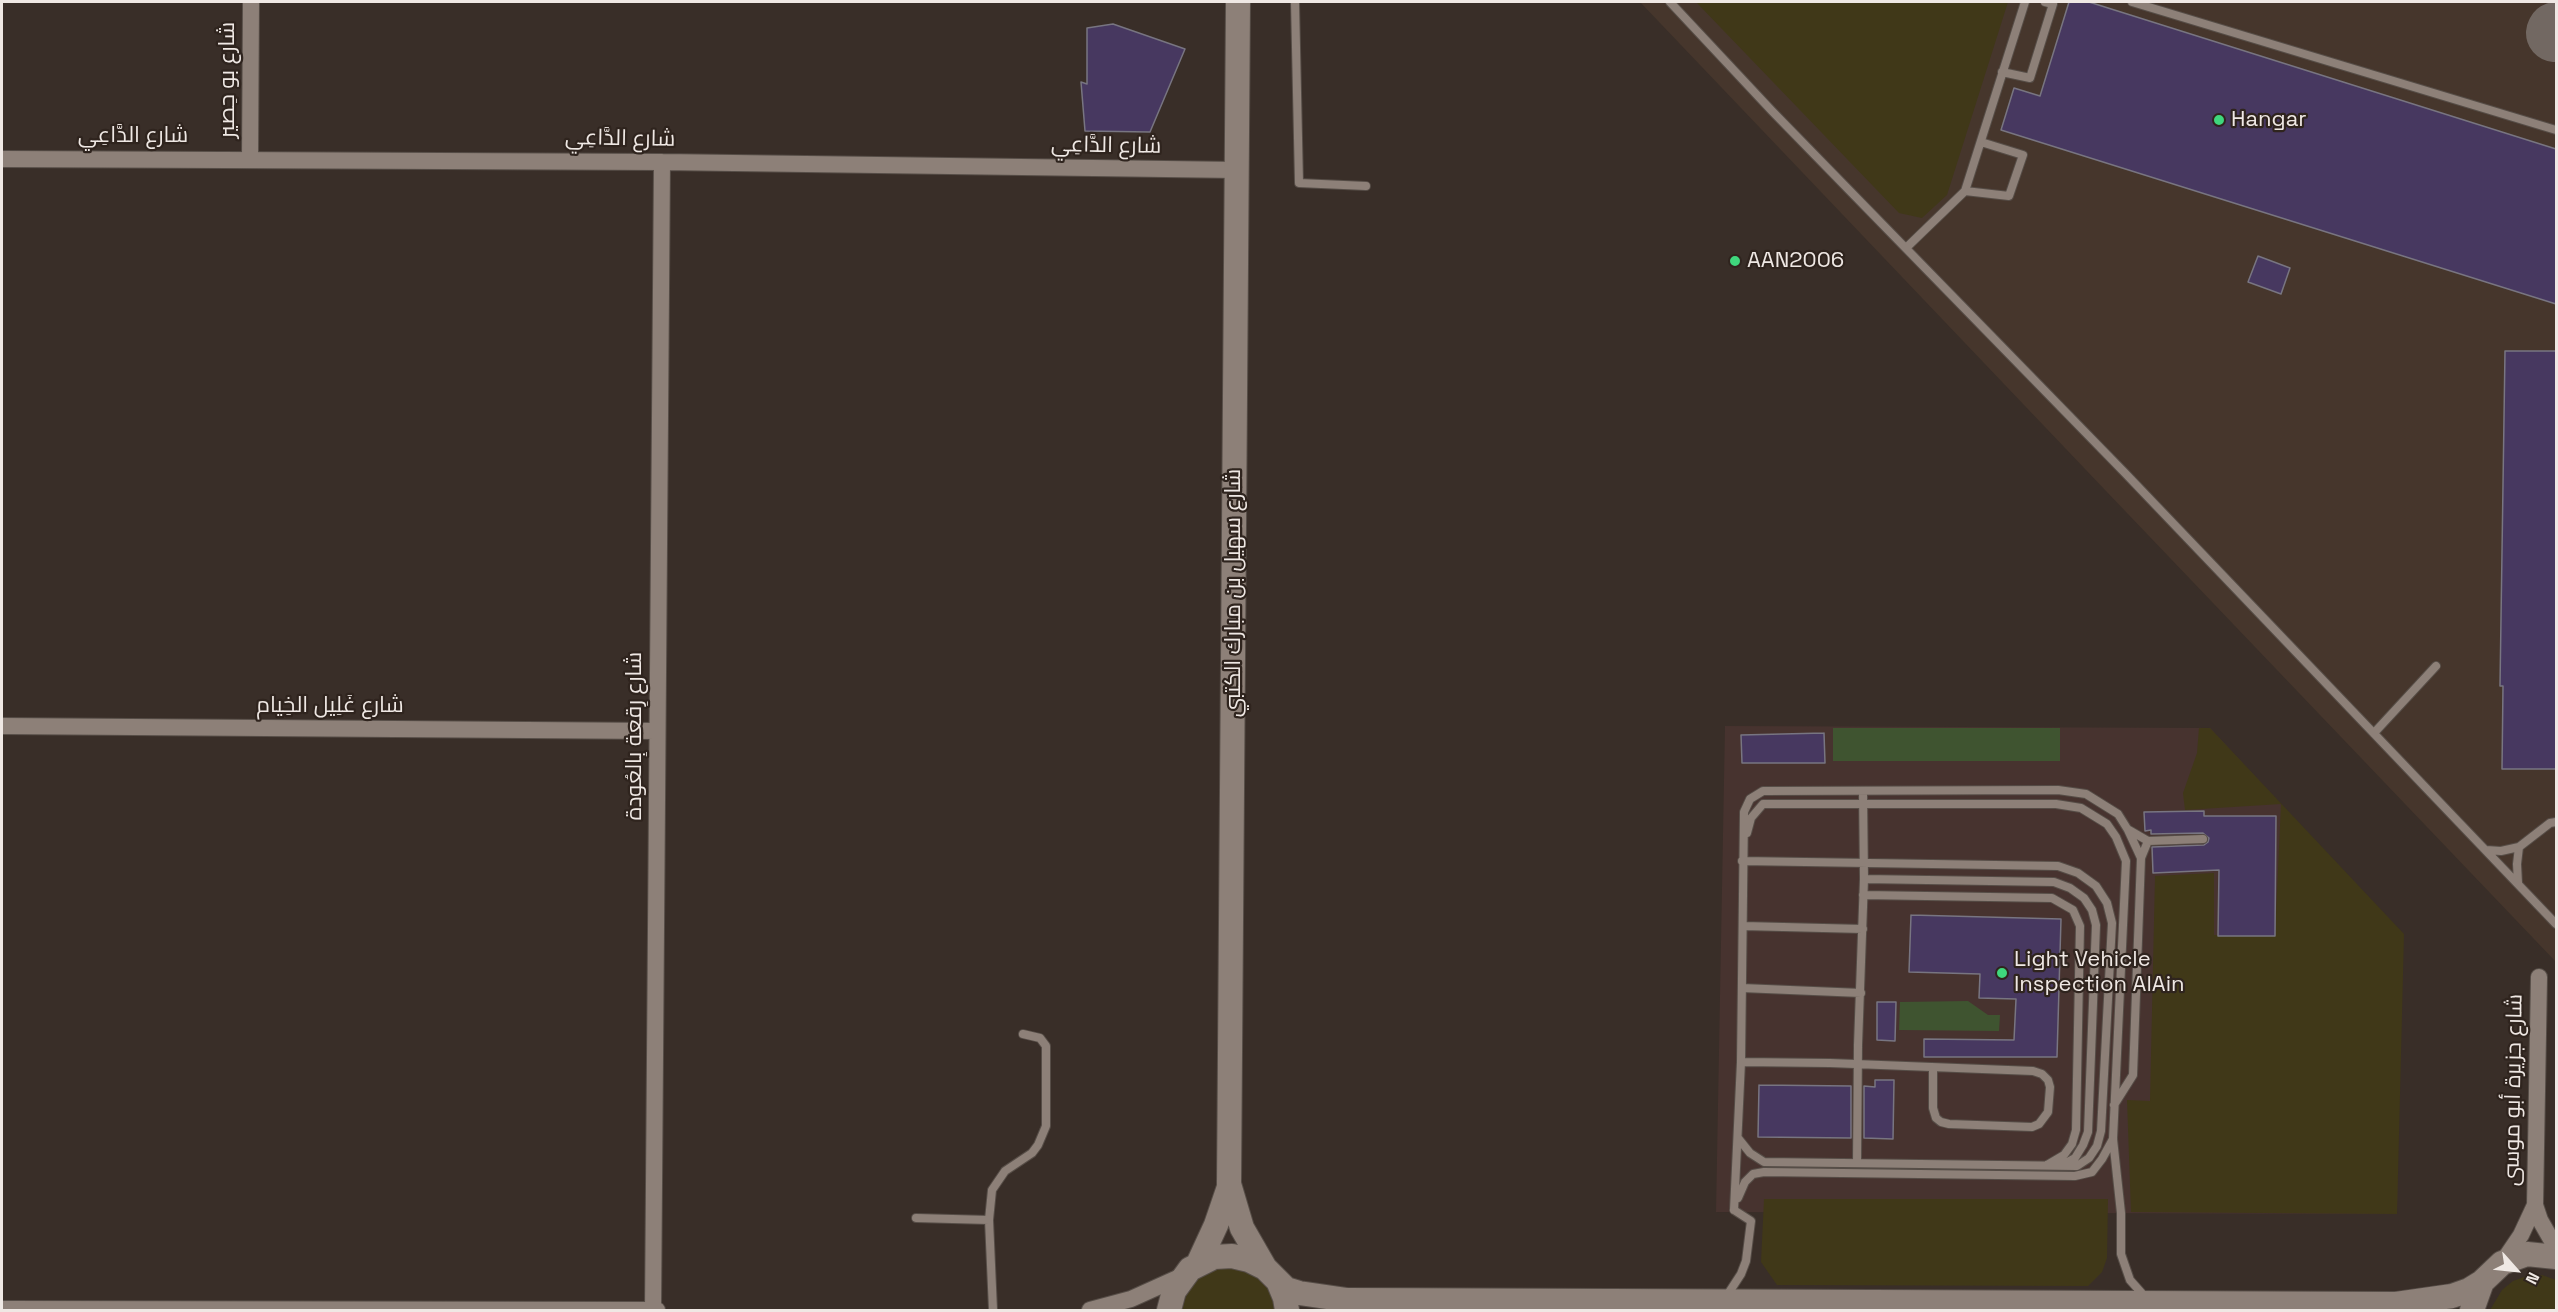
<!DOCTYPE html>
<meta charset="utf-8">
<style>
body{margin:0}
#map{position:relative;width:2558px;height:1312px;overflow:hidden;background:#392e28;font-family:"Space Grotesk",sans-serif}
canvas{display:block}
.frame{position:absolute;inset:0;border:3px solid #efe8e4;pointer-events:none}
.north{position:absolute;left:2486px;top:1240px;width:60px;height:60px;-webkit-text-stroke:4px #2f241e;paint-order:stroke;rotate:117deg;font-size:16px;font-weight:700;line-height:24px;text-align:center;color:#efe8e4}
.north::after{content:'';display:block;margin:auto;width:21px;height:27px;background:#efe8e4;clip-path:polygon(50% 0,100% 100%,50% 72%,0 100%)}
</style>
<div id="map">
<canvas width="2558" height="1312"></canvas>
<div class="frame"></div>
<div class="north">N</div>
</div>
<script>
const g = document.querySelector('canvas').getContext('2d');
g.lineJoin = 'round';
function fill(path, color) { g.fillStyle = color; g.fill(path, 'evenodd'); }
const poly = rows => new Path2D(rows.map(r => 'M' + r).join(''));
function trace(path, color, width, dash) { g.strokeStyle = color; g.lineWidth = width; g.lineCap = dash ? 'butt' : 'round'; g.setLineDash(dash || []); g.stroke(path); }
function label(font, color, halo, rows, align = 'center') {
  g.font = font + ' "Space Grotesk",Cairo,sans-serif'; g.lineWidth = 4.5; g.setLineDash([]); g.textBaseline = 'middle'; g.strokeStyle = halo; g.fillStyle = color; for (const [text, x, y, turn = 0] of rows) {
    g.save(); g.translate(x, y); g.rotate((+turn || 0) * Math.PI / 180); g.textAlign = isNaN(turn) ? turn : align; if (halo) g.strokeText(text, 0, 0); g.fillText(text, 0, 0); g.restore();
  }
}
const commercial = poly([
 [1725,726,2210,728,2402,934,2397,1214,1716,1212]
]);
const built = poly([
 [1640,2,2556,2,2556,962,2106,491]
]);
const green = poly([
 [1833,728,2060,728,2060,761,1833,761],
 [1968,1001,1988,1015,2000,1015,1999,1031,1899,1030,1900,1002]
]);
const sand = poly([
 [1696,2,2008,2,1947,195,1922,218,1899,213],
 [2199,728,2210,728,2404,934,2397,1214,2131,1212,2127,1100,2150,1101,2155,876,2214,873,2214,935,2275,936,2281,804,2185,810,2183,793,2197,753],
 [1764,1199,2108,1199,2107,1258,2102,1272,2088,1286,1777,1285,1761,1262],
 [1225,1267,1241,1269,1257,1277,1267,1288,1274,1302,1274,1310,1182,1310,1188,1290,1199,1278,1211,1271],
 [2542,1275,2556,1280,2556,1310,2490,1310,2502,1290,2513,1281,2527,1276]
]);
const taxiway = poly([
 [2555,33,2556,31]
]);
const building = poly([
 [2069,2,2089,2,2556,149,2556,304,2001,130,2014,88,2040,96,2069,2],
 [1113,24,1185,49,1150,132,1085,131,1081,82,1087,84,1087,28,1113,24],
 [2258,256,2290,268,2281,294,2248,282,2258,256],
 [2505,351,2556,351,2556,769,2502,769,2503,686,2500,686,2505,351],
 [1824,733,1825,763,1742,763,1741,735,1824,733],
 [2204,811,2204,816,2276,816,2275,936,2218,936,2219,870,2153,873,2152,847,2204,845,2208,842,2209,838,2203,833,2151,834,2151,830,2145,831,2144,812,2204,811],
 [1911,915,2061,919,2057,1057,1924,1057,1924,1039,2014,1040,2016,999,1979,998,1980,974,1909,972,1911,915],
 [1877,1002,1896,1002,1895,1041,1877,1040,1877,1002],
 [1875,1080,1894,1080,1893,1139,1864,1138,1864,1086,1875,1087,1875,1080],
 [1759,1085,1851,1086,1851,1138,1758,1137,1759,1085]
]);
const lane = poly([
 [1295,2,1299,183,1366,186],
 [1670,2,1772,111,2125,473,2556,924],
 [2132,2,2556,130],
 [2002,72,2030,78,2053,4,2045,2],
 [1965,191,2009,196,2023,155,1981,142],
 [1906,248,1965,191,2025,2],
 [2374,733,2436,666],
 [2129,830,2148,841,2141,858],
 [1747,833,1751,818,1763,804,2056,804,2081,808,2107,824,2116,837,2126,861,2113,1139,2121,1213,2121,1254,2130,1280,2146,1298],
 [2148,841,2203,839],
 [2519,847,2550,823,2556,822],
 [2486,850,2501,851,2519,847,2517,864,2518,883],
 [1864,879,2054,882,2070,888,2084,898,2092,910,2096,925,2088,1132,2083,1145,2075,1158,2062,1165],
 [1863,895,2052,898,2073,910,2080,926,2076,1130,2072,1144,2064,1155,2047,1165],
 [1743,926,1863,929],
 [1742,988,1861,993],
 [1741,1062,1830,1063,2033,1071,2042,1074,2048,1080,2050,1087,2048,1112,2039,1124,2032,1127,1949,1124,1941,1122,1936,1118,1933,1108,1933,1069],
 [1738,1138,1750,1153,1764,1162,2077,1166,2089,1158,2097,1146,2101,1131,2112,923,2107,903,2096,886,2078,873,2058,866,1742,861],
 [1857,1163,1858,1045,1864,879,1863,792],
 [1738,1198,1745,1182,1753,1174,1764,1172,2075,1176,2092,1172,2102,1159,2113,1139],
 [1734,1210,1741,1062,1744,812,1750,799,1763,791,2058,790,2086,794,2118,814,2128,830,2141,858,2133,1075,2114,1105],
 [916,1218,989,1220],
 [1726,1297,1741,1274,1746,1261,1751,1221,1734,1210],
 [993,1310,989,1220,992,1190,1005,1171,1032,1153,1038,1145,1046,1126,1046,1046,1040,1038,1023,1034]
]);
const street = poly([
 [2,159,662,162,1237,170],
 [250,159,251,2],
 [2,726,657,731],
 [2535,1205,2540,1220,2556,1248],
 [2502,1263,2521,1235,2535,1205,2539,977],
 [2,1309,657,1310],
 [653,1310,662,162],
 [1090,1310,1131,1299,1182,1276]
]);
const secondary = poly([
 [1238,2,1229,1184,1242,1228,1265,1268],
 [1198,1264,1216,1225,1229,1187],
 [1278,1281,1286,1289,1299,1293,1347,1300,2396,1304,2452,1296,2469,1290,2482,1282],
 [1169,1310,1174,1291,1190,1269,1214,1257,1232,1256,1249,1260,1265,1268,1278,1281,1285,1298,1287,1310],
 [2472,1310,2482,1282,2502,1263,2527,1254,2556,1257]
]);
const markers = [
 [2219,120,6,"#3fd77d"],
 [1735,261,6,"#3fd77d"],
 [2002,973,6,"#3fd77d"]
];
const streetNames = [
 ["شارع بو حِصير",228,80,-90],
 ["شارع الدَّاعِي",133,136],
 ["شارع الدَّاعِي",620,139,1],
 ["شارع الدَّاعِي",1106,146,1],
 ["شارع سهيل بن مبارك الكتبي",1234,593,-90],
 ["شارع غَلِيل الخِيام",330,706],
 ["شارع رِقعة بِالعُودة",635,736,-90],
 ["شارع جزيرة أبو موسى",2514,1090,-89]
];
const poiNames = [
 ["Hangar",2231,120],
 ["AAN2006",1747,261],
 ["Light Vehicle",2014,960],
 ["Inspection AlAin",2014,985]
];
fill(commercial, '#47332f');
fill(built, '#46362c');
fill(green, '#3f5430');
fill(sand, '#403818');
trace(taxiway, '#726862', 58);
fill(building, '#473860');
trace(building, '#787581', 1.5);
trace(lane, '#564d47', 10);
trace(street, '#564d47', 18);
trace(secondary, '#564d47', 26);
trace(lane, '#8d8078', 8);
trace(street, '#8d8078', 16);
trace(secondary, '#8d8078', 24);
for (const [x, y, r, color] of markers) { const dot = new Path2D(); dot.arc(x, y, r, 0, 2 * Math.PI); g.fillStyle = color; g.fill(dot); trace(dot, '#2f241e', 2); }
label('22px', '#efe8e4', '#2f241e', streetNames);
label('22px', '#efe8e4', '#2f241e', poiNames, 'left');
</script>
